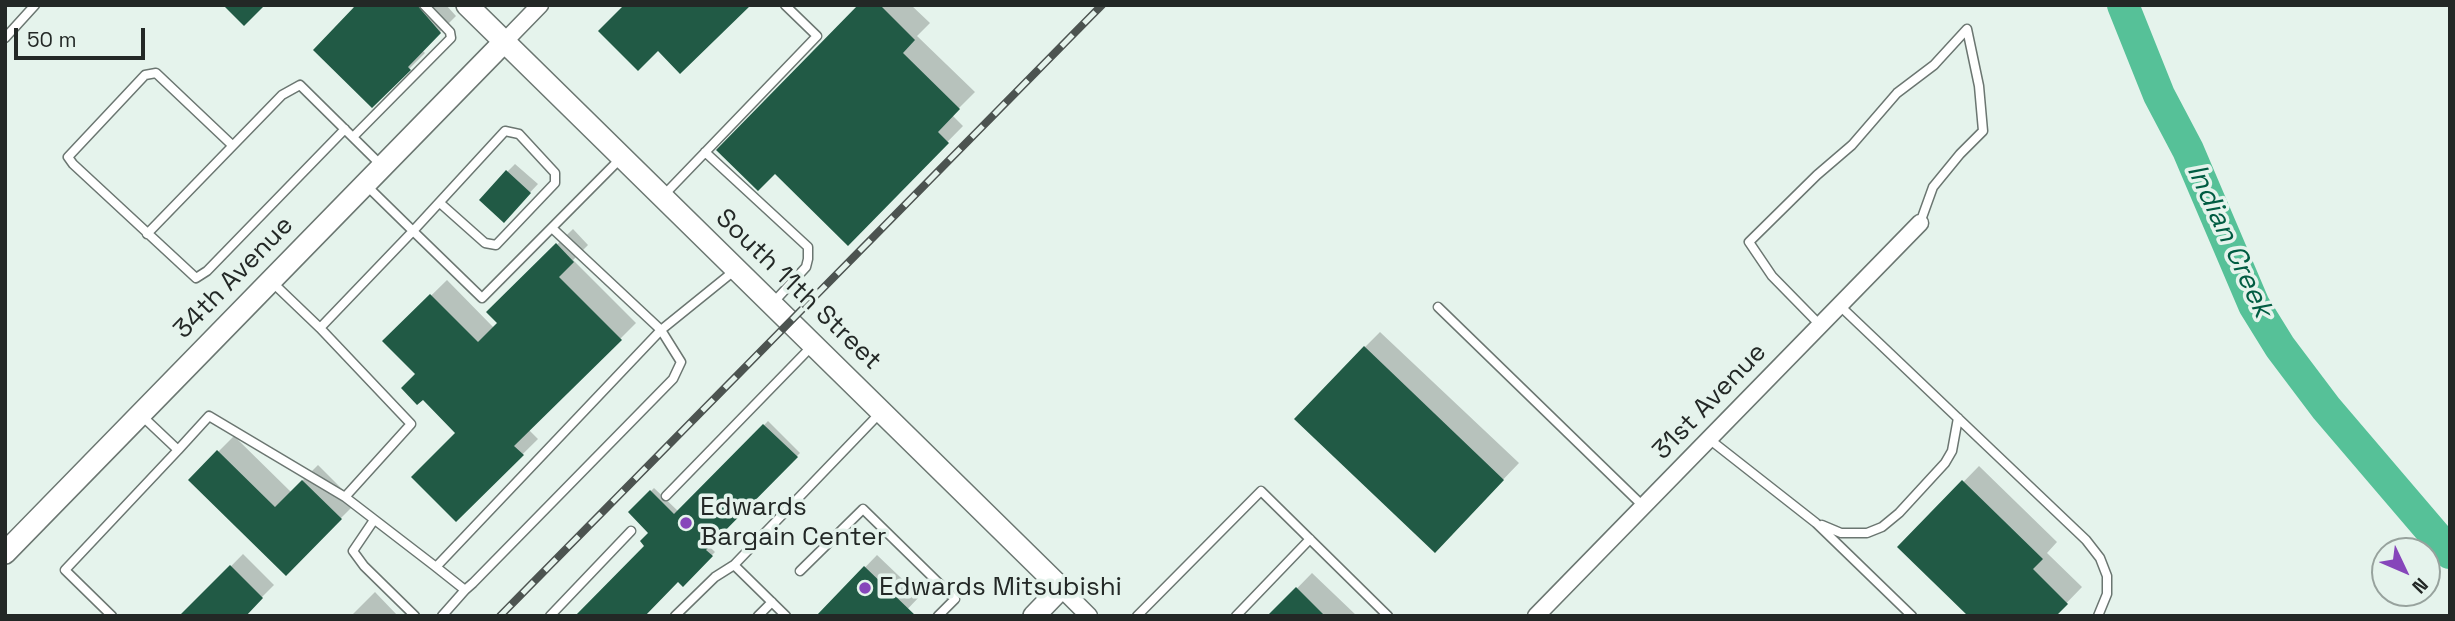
<!DOCTYPE html>
<style>
body{margin:0}
#map{position:relative;width:2455px;height:621px;overflow:hidden;background:#e5f3ec;font-family:"Space Grotesk",sans-serif}
canvas{display:block}
.frame{position:absolute;inset:0;border:7px solid #232826;pointer-events:none}
.north{position:absolute;left:2371px;top:537px;width:70px;height:70px;box-sizing:border-box;background:#e5f3ec;border:2px solid #97a29d;border-radius:50%;rotate:134deg;font-size:19px;font-weight:700;line-height:28px;text-align:center;color:#232826}
.north::after{content:'';display:block;margin:auto;width:24px;height:32px;background:#8646ba;clip-path:polygon(50% 0,100% 100%,50% 72%,0 100%)}
.scale{position:absolute;left:14px;top:28px;width:131px;height:32px;box-sizing:border-box;border:4px solid #232826;border-top:0;padding-left:9px;font-size:21px;line-height:24px;white-space:nowrap;color:#232826;-webkit-text-stroke:5px #e5f3ec;paint-order:stroke}
</style>
<div id="map">
<canvas width="2455" height="621"></canvas>
<div class="frame"></div>
<div class="north">N</div>
<div class="scale">50 m</div>
</div>
<script>
const g = document.querySelector('canvas').getContext('2d');
g.lineJoin = 'round';
function fill(path, color) { g.fillStyle = color; g.fill(path, 'evenodd'); }
const poly = rows => new Path2D(rows.map(r => 'M' + r).join(''));
function trace(path, color, width, dash) { g.strokeStyle = color; g.lineWidth = width; g.lineCap = dash ? 'butt' : 'round'; g.setLineDash(dash || []); g.stroke(path); }
function label(font, color, halo, rows, align = 'center') {
  g.font = font + ' "Space Grotesk",sans-serif'; g.lineWidth = 7; g.setLineDash([]); g.textBaseline = 'middle'; g.strokeStyle = halo; g.fillStyle = color; for (const [text, x, y, turn = 0] of rows) {
    g.save(); g.translate(x, y); g.rotate((+turn || 0) * Math.PI / 180); g.textAlign = isNaN(turn) ? turn : align; if (halo) g.strokeText(text, 0, 0); g.fillText(text, 0, 0); g.restore();
  }
}
const shadow = poly([
 [350,5,446,5,456,16,422,50,425,53,372,106,355,9],
 [861,5,911,5,930,23,917,36,975,92,952,115,963,126,848,243],
 [515,164,538,184,504,220,508,171],
 [573,229,588,245,573,260,636,323,529,430,538,439,456,520,458,433,417,374,385,341,447,280,494,328,499,323,488,312],
 [1380,332,1519,463,1450,535,1365,347],
 [768,421,800,453,708,545,715,552,683,584,647,546,651,532,630,512,654,488,679,512],
 [234,436,291,492,318,465,356,503,286,573,190,480],
 [1979,466,2057,542,2047,553,2082,587,2054,616,1900,547],
 [243,554,274,585,243,616,182,616],
 [877,555,920,596,901,616,822,612],
 [1312,573,1357,616,1270,616],
 [375,592,398,616,351,616]
]);
const river = poly([
 [2123,5,2159,95,2188,150,2254,305,2280,347,2326,408,2450,553]
]);
const building = poly([
 [223,5,265,5,244,26],
 [356,5,417,5,441,33,408,67,411,70,372,108,313,50],
 [624,5,751,5,680,74,658,51,638,71,598,31],
 [858,5,880,5,915,40,903,53,960,109,938,132,949,143,848,246,775,174,758,191,716,150],
 [506,170,531,193,504,223,479,200],
 [556,243,574,262,559,277,622,340,514,446,524,455,456,522,411,477,455,433,423,400,417,405,401,388,415,374,382,341,430,294,478,342,497,323,486,312],
 [1364,346,1504,480,1435,553,1294,419],
 [763,424,798,457,706,550,713,556,683,587,678,582,645,616,575,616,644,546,640,541,648,533,628,512,650,490,674,514],
 [217,450,275,507,302,480,342,519,286,576,188,480],
 [1962,480,2043,559,2033,569,2068,604,2056,616,1968,616,1897,547],
 [230,565,263,598,246,616,179,616],
 [864,566,916,616,816,616],
 [1296,587,1325,616,1267,616]
]);
const service = poly([
 [5,38,35,5],
 [353,137,451,38,450,32,424,5],
 [232,145,156,73,145,75,68,157,73,164,196,278,207,271,345,129],
 [705,152,808,247,808,259,806,267,772,304],
 [367,186,413,231,505,131,519,134,555,173,555,183,496,245,485,243,440,203],
 [663,196,817,36,785,5],
 [552,228,661,330,734,271],
 [147,234,282,95,300,85,382,166],
 [273,283,320,328,413,231,482,298,620,159],
 [1839,305,2086,540,2100,558,2107,576,2107,594,2098,616],
 [1438,307,1643,506],
 [1820,325,1772,276,1749,242,1817,175,1852,145,1897,93,1934,65,1967,29,1979,86,1983,131,1960,154,1933,187,1920,223],
 [141,415,178,450,209,416,345,497,411,424,320,328],
 [1709,439,1816,523,1912,616],
 [666,496,813,345],
 [345,497,436,567,661,330,681,362,673,379,473,583,465,590,436,567],
 [374,520,353,551,364,566,415,616],
 [1822,525,1841,533,1867,533,1882,527,1899,513,1945,463,1952,451,1958,418],
 [800,571,863,509,955,599,938,616],
 [112,616,65,570,178,450],
 [442,616,465,590],
 [550,616,631,531],
 [675,616,715,577,734,565],
 [758,616,772,602],
 [786,616,734,565,881,412],
 [1137,616,1261,491,1388,616],
 [1236,616,1310,539]
]);
const minor = poly([
 [504,42,540,5],
 [1061,588,1089,616],
 [1536,616,1920,223]
]);
const tertiary = poly([
 [467,5,1061,588,1034,616],
 [5,553,504,42]
]);
const rail = poly([
 [500,616,1102,5]
]);
const markers = [
 [686,523,7,"#8646ba"],
 [865,588,7,"#8646ba"]
];
const streetNames = [
 ["34th Avenue",234,278,-46],
 ["South 11th Street",798,290,44],
 ["31st Avenue",1710,402,-46]
];
const poiNames = [
 ["Edwards",700,508],
 ["Bargain Center",700,538],
 ["Edwards Mitsubishi",879,588]
];
const waterNames = [
 ["Indian Creek",2229,241,65]
];
fill(shadow, '#0003');
trace(river, '#56c198', 32);
fill(building, '#215a45');
trace(service, '#6b7671', 11);
trace(minor, '#6b7671', 19);
trace(tertiary, '#6b7671', 24);
trace(service, '#fff', 8);
trace(minor, '#fff', 16);
trace(tertiary, '#fff', 21);
trace(rail, '#4c5350', 8);
trace(rail, '#e5f3ec', 5, [16]);
for (const [x, y, r, color] of markers) { const dot = new Path2D(); dot.arc(x, y, r, 0, 2 * Math.PI); g.fillStyle = color; g.fill(dot); trace(dot, '#e5f3ec', 2.5); }
label('26px', '#232826', '#e5f3ec', streetNames);
label('26px', '#232826', '#e5f3ec', poiNames, 'left');
label('italic 28px', '#015c42', '#e5f3ec', waterNames);
</script>
